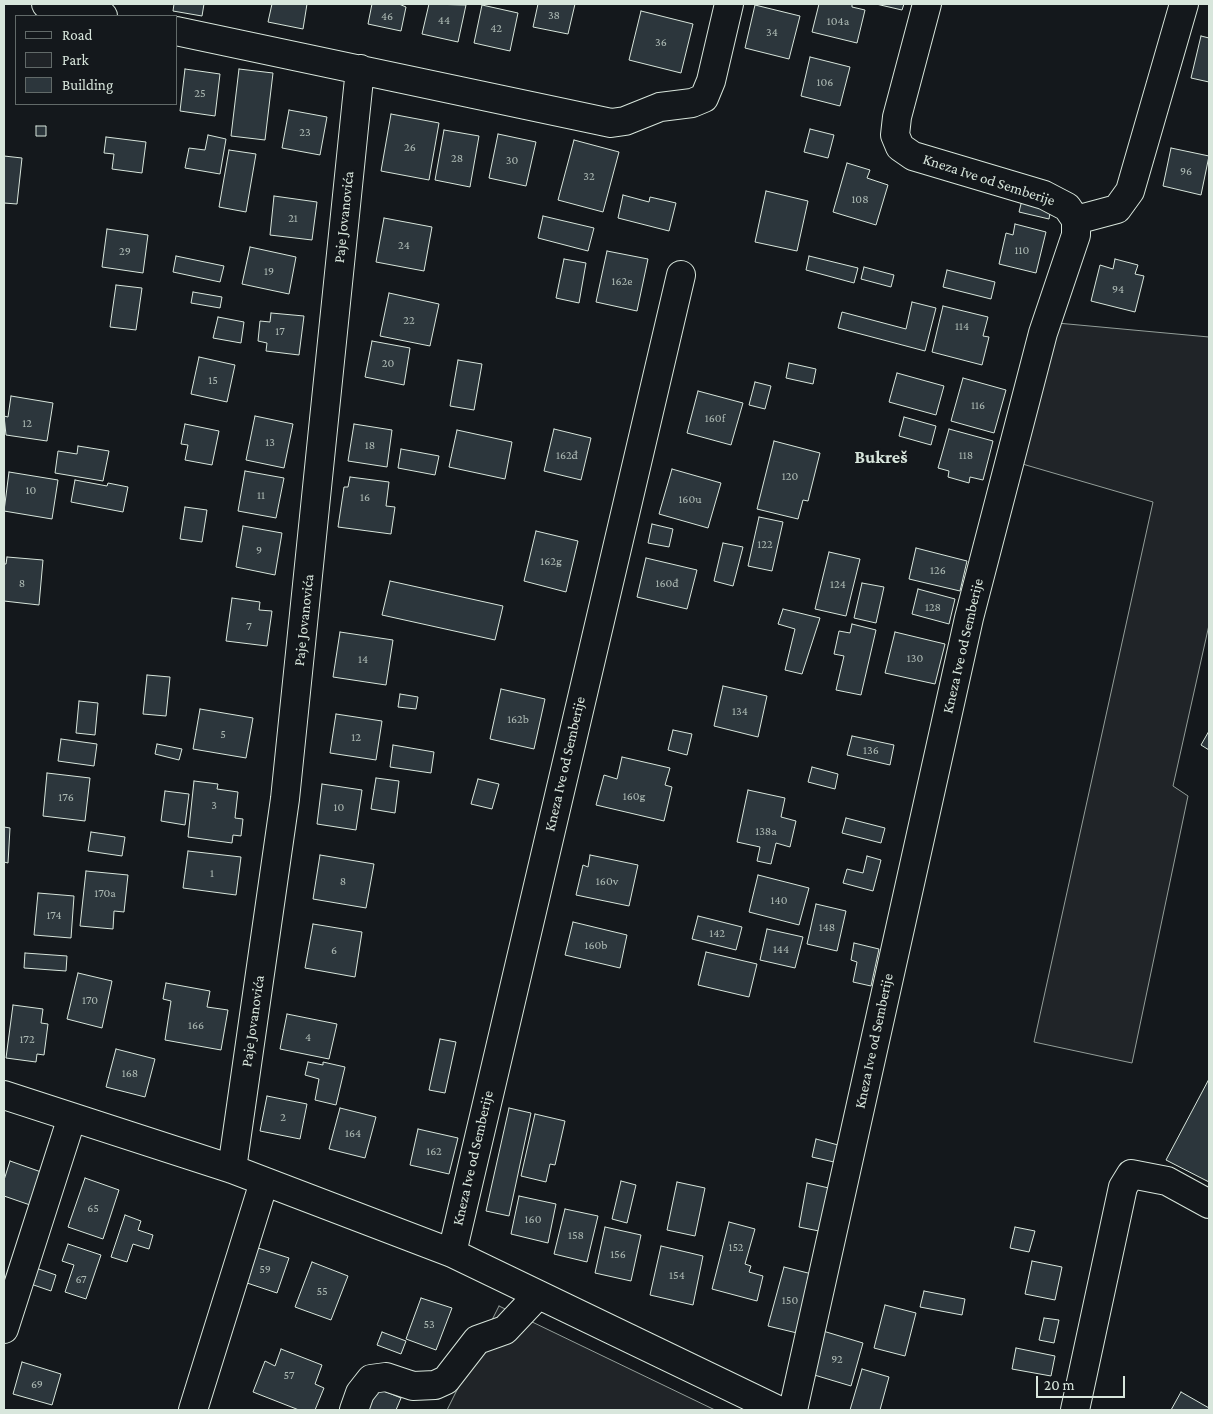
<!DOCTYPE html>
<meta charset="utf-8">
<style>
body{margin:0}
#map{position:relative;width:1213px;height:1414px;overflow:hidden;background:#14181c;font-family:"Crimson Pro",serif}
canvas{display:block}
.frame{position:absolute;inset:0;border:5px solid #d8e6dc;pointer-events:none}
.legend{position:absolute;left:15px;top:15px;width:162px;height:90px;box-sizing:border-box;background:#14181c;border:1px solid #626a69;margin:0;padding:6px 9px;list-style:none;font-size:15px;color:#d8e6dc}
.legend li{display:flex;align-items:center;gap:10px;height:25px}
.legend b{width:25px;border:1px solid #626a69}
.scale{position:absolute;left:1036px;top:1376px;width:89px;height:22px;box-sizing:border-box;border:2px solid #d8e6dc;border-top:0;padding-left:6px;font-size:15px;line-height:18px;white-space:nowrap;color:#d8e6dc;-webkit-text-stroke:4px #14181c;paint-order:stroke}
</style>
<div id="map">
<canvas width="1213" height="1414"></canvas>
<div class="frame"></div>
<ul class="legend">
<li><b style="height:6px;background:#14181c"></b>Road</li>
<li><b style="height:14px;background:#202428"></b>Park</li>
<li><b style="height:14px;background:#2c363c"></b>Building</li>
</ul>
<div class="scale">20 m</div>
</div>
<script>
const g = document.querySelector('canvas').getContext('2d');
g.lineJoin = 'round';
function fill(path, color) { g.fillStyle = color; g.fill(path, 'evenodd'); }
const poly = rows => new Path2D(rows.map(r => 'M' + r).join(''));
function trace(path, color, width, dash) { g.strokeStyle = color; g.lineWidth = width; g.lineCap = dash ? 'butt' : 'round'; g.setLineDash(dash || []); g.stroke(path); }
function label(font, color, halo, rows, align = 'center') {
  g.font = font + ' "Crimson Pro",serif'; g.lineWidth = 4; g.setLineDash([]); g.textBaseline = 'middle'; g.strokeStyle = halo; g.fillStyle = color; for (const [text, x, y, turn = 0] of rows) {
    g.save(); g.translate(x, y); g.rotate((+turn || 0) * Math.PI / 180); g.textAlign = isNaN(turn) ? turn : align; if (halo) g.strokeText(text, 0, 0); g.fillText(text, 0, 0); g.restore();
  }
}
const green = poly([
 [1057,323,1209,337,1209,625,1173,786,1188,796,1132,1063,1034,1042,1153,502,1019,463,1057,323],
 [499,1306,715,1410,447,1410,499,1306]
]);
const building = poly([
 [174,4,204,4,202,16,173,11,174,4],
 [272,4,307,4,303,29,268,22,272,4],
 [372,4,399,4,406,7,401,31,368,24,372,4],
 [429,4,466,5,458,42,422,34,429,4],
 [538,4,575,4,568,34,533,27,538,4],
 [819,4,852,4,852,7,865,10,857,43,812,32,819,4],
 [876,4,904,4,902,10,876,4],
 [482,5,518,13,510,51,474,43,482,5],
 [755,5,800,16,789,59,745,48,755,5],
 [641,11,693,24,681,73,629,60,641,11],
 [1201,36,1209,38,1209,82,1191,78,1201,36],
 [810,57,850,67,840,106,801,96,810,57],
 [185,69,220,74,215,116,180,111,185,69],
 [239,69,273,73,265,140,231,136,239,69],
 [289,110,327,117,320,155,282,148,289,110],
 [391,114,439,123,429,180,381,171,391,114],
 [36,126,46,126,46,136,36,136,36,126],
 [810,129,834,135,828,158,804,152,810,129],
 [444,130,479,136,470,187,435,180,444,130],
 [498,134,536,142,526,186,489,178,498,134],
 [208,135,226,139,220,174,185,168,189,148,205,150,208,135],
 [106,137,146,142,142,173,112,169,114,154,104,153,106,137],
 [574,140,619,152,603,212,558,200,574,140],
 [1171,148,1209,156,1201,195,1163,186,1171,148],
 [229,150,256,154,246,212,219,207,229,150],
 [4,156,22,158,17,204,4,203,4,156],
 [847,163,870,170,867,178,888,185,876,225,833,212,847,163],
 [766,191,808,201,797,251,755,242,766,191],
 [623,195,649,202,650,197,676,203,669,231,618,218,623,195],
 [274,196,317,202,312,240,270,235,274,196],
 [1022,200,1051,207,1049,219,1019,212,1022,200],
 [543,216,594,228,588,251,538,238,543,216],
 [384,218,432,227,424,271,376,262,384,218],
 [1015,224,1046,232,1036,273,999,264,1006,233,1013,235,1015,224],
 [107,229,148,235,143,273,102,267,107,229],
 [250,247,296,257,289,294,242,284,250,247],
 [607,251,648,259,637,311,596,302,607,251],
 [176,256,224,266,220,282,173,272,176,256],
 [809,256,858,268,854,283,806,270,809,256],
 [564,259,586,263,579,303,556,298,564,259],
 [1115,259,1138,265,1135,274,1144,276,1135,312,1091,301,1100,265,1113,269,1115,259],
 [864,267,894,275,891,287,861,279,864,267],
 [947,270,995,282,991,299,943,287,947,270],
 [116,285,142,288,136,330,110,327,116,285],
 [193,292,222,297,220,308,191,303,193,292],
 [389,293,439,304,430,346,380,336,389,293],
 [912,302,936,308,925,351,838,328,842,312,906,329,912,302],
 [943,306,988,317,983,336,989,337,982,365,932,352,943,306],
 [271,313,304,316,299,355,266,351,267,343,258,341,260,321,270,322,271,313],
 [218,317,244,322,241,343,213,338,218,317],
 [372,341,410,348,404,385,365,377,372,341],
 [199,357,235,365,227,402,191,394,199,357],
 [458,360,482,364,474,410,450,406,458,360],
 [789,363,816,369,813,384,786,378,789,363],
 [897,373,944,386,936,415,889,402,897,373],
 [963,378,1006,390,994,433,951,421,963,378],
 [755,382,771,386,765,409,749,405,755,382],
 [698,391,743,403,731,445,687,433,698,391],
 [11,396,53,403,47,441,6,435,4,416,8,417,11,396],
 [255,416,293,424,284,468,246,460,255,416],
 [904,417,936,426,931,445,899,436,904,417],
 [185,424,219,431,212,465,185,460,188,445,181,444,185,424],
 [354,424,392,430,387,467,348,461,354,424],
 [554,429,591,438,581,480,544,471,554,429],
 [949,429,993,441,983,480,970,477,969,483,948,477,949,471,938,468,949,429],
 [457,430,512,442,505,479,449,467,457,430],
 [774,441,820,453,808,501,803,500,798,519,757,509,774,441],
 [78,446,109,451,103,481,55,473,58,451,77,454,78,446],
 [401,449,439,456,435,475,398,468,401,449],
 [672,469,721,483,708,528,659,514,672,469],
 [245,471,284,478,276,518,238,511,245,471],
 [9,472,58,480,52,519,4,511,9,472],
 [350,477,389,482,386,506,395,507,391,534,338,527,344,487,348,487,350,477],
 [75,480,107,486,108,483,128,487,123,512,71,502,75,480],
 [185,507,207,510,202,542,180,539,185,507],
 [759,517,783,522,772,571,748,566,759,517],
 [652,524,673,529,669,547,648,543,652,524],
 [243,526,282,533,275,575,236,567,243,526],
 [536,531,578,541,566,592,524,581,536,531],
 [723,543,743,547,733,586,714,581,723,543],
 [916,548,967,561,960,591,909,579,916,548],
 [829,552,860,559,846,616,815,609,829,552],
 [7,557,43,560,39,605,4,601,4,564,6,564,7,557],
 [646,558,697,570,687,609,637,597,646,558],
 [390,581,503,606,495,640,382,615,390,581],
 [862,583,884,587,876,623,854,618,862,583],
 [918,589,955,599,949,624,912,614,918,589],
 [232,598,260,602,259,610,272,611,267,646,226,641,232,598],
 [783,609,820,618,802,674,785,670,795,629,778,624,783,609],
 [852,624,876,630,861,695,836,690,844,656,834,654,839,631,850,633,852,624],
 [340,632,393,640,386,685,333,677,340,632],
 [895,632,945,644,935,684,885,673,895,632],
 [147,675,170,677,166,716,143,714,147,675],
 [723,686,767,696,758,737,714,726,723,686],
 [501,689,545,699,534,749,490,739,501,689],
 [400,694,418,697,416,709,398,707,400,694],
 [79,701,98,703,95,735,76,733,79,701],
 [200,709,253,718,246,758,193,749,200,709],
 [336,714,382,721,376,760,330,753,336,714],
 [673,730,692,734,687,755,668,750,673,730],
 [1209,731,1209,750,1201,745,1209,731],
 [852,736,894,745,890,765,847,755,852,736],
 [61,739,97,744,94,766,58,761,61,739],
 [157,744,182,749,179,760,155,754,157,744],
 [393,745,434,752,431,773,390,767,393,745],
 [622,757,670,768,665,785,672,787,664,821,596,805,604,775,617,779,622,757],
 [812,767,838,774,835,789,808,782,812,767],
 [47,773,90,778,85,821,43,816,47,773],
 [376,778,399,781,395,813,371,809,376,778],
 [478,779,499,784,492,809,471,804,478,779],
 [194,781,218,784,217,789,238,792,235,818,243,819,241,836,233,835,232,843,188,837,194,781],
 [322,784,362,790,356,830,317,824,322,784],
 [748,790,785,798,781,817,796,821,790,847,776,843,771,864,757,861,760,847,737,842,748,790],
 [165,791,189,794,185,825,161,821,165,791],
 [846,818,885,828,881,843,842,833,846,818],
 [4,827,10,828,8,863,4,862,4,827],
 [91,832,125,837,122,856,88,851,91,832],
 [188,851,241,857,236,895,183,888,188,851],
 [320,855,374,864,366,908,313,899,320,855],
 [590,855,638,865,629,906,576,895,583,865,588,867,590,855],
 [867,856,881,860,873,891,843,883,847,869,863,873,867,856],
 [86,871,128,875,124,912,114,911,113,929,80,926,86,871],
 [758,875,809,888,799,925,749,912,758,875],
 [38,893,74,896,71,938,34,935,38,893],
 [816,904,846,911,837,951,807,944,816,904],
 [698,916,742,927,736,950,692,939,698,916],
 [573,922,627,935,620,968,565,955,573,922],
 [313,924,362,932,355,977,305,968,313,924],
 [767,929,803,937,795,968,760,960,767,929],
 [854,943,879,949,871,986,853,982,857,962,851,960,854,943],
 [706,952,757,964,749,997,698,985,706,952],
 [25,953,67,956,66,971,24,968,25,953],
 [78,973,112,981,102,1028,67,1019,78,973],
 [166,983,210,991,207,1007,228,1010,221,1050,165,1040,171,1001,163,999,166,983],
 [13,1005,43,1009,41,1023,48,1024,44,1055,37,1054,36,1062,6,1058,13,1005],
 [287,1014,337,1024,329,1059,280,1049,287,1014],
 [440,1039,456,1042,445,1093,429,1090,440,1039],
 [116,1049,155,1059,145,1097,106,1087,116,1049],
 [308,1062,323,1065,323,1062,345,1067,336,1105,315,1100,319,1079,305,1075,308,1062],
 [1209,1079,1209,1182,1166,1160,1209,1079],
 [267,1096,307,1104,300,1139,260,1131,267,1096],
 [340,1108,376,1117,365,1158,329,1149,340,1108],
 [509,1108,531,1113,509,1216,486,1211,509,1108],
 [535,1114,565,1121,555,1165,550,1164,546,1182,521,1176,535,1114],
 [418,1129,458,1138,449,1174,410,1165,418,1129],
 [816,1139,838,1145,834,1162,812,1157,816,1139],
 [10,1161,44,1173,33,1206,4,1196,4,1180,10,1161],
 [85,1178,119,1190,103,1239,68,1227,85,1178],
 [621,1181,636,1185,627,1223,612,1219,621,1181],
 [677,1182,705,1188,695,1236,667,1230,677,1182],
 [807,1183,833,1189,824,1232,799,1227,807,1183],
 [519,1196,556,1204,548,1243,511,1234,519,1196],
 [565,1209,598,1216,587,1262,554,1254,565,1209],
 [125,1215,141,1221,138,1230,153,1235,149,1249,133,1244,127,1262,111,1257,125,1215],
 [729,1222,755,1229,745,1264,751,1266,749,1272,763,1276,757,1301,712,1289,729,1222],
 [605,1227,641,1235,631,1281,595,1273,605,1227],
 [1015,1227,1035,1231,1029,1252,1010,1248,1015,1227],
 [68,1244,101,1255,86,1299,65,1292,74,1265,62,1261,68,1244],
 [252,1246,289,1258,277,1293,241,1281,252,1246],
 [661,1246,703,1256,693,1305,650,1295,661,1246],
 [1032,1261,1062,1267,1055,1300,1025,1294,1032,1261],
 [312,1262,348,1276,331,1320,295,1307,312,1262],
 [30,1266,56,1275,51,1291,25,1282,30,1266],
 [784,1267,812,1274,797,1333,768,1326,784,1267],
 [924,1291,965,1299,962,1315,920,1307,924,1291],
 [421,1298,452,1308,436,1350,406,1339,421,1298],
 [885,1305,916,1313,905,1356,874,1348,885,1305],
 [1044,1318,1059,1320,1054,1343,1039,1340,1044,1318],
 [823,1331,863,1343,851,1386,811,1374,823,1331],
 [382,1332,406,1341,401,1354,377,1345,382,1332],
 [1016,1348,1055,1356,1051,1376,1012,1369,1016,1348],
 [281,1349,322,1365,315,1384,324,1388,315,1410,299,1410,253,1392,265,1361,275,1366,281,1349],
 [22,1362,61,1374,52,1405,13,1394,22,1362],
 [862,1369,889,1377,880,1410,850,1410,862,1369],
 [372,1386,401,1398,396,1410,363,1410,372,1386],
 [1181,1392,1209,1408,1209,1410,1171,1410,1181,1392]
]);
const minor = poly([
 [46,4,103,16],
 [176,31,611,123,625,121,660,107,692,103,704,98,711,81,729,4],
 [1076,220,1117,209,1130,191,1184,4],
 [4,1095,232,1169,452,1253,778,1410],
 [232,1169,285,799,360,69],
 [452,1253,681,275],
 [4,1329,72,1117],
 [193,1410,264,1182],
 [354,1410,360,1393,371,1379,386,1377,413,1386,435,1385,446,1380,477,1340,505,1330,538,1295],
 [793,1410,969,618,1043,333,1076,235,1076,220,1067,207,1044,195,913,156,900,147,895,135,897,117,927,4],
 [1075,1410,1123,1187,1131,1174,1167,1181,1209,1204]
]);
const numberNames = [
 ["38",554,15],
 ["46",387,16],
 ["44",444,20],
 ["104a",838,21],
 ["42",496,28],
 ["34",772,32],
 ["36",661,42],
 ["106",825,82],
 ["25",200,93],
 ["23",305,132],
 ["26",410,147],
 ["28",457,158],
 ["30",512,160],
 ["96",1186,171],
 ["32",589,176],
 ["108",860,199],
 ["21",293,218],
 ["24",404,245],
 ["110",1022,250],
 ["29",125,251],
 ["19",269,271],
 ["162e",622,281],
 ["94",1118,289],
 ["22",409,320],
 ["114",962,326],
 ["17",280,331],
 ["20",388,363],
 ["15",213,380],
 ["116",978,405],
 ["160f",715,418],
 ["12",27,423],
 ["13",270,442],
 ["18",370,445],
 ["162đ",567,455],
 ["118",966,455],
 ["120",790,476],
 ["10",31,490],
 ["11",261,495],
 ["16",365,497],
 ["160u",690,499],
 ["122",765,544],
 ["9",259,550],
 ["162g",551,561],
 ["126",938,570],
 ["8",22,583],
 ["160đ",667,583],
 ["124",838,584],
 ["128",933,607],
 ["7",249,626],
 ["130",915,658],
 ["14",363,659],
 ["134",740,711],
 ["162b",518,719],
 ["5",223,734],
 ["12",356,737],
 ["136",871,750],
 ["160g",634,796],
 ["176",66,797],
 ["3",214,805],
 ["10",339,807],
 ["138a",766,831],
 ["1",212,873],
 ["8",343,881],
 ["160v",607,881],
 ["170a",105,893],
 ["140",779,900],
 ["174",54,915],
 ["148",827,927],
 ["142",717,933],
 ["160b",596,945],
 ["144",781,949],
 ["6",334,950],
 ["170",90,1000],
 ["166",196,1025],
 ["4",308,1037],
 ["172",27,1039],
 ["168",130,1073],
 ["2",283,1117],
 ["164",353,1133],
 ["162",434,1151],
 ["65",93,1208],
 ["160",533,1219],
 ["158",576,1235],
 ["152",736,1247],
 ["156",618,1254],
 ["59",265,1269],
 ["154",677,1275],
 ["67",81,1279],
 ["55",322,1291],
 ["150",790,1300],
 ["53",429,1324],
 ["92",837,1359],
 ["57",289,1375],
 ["69",37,1384]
];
const streetNames = [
 ["Kneza Ive od Semberije",989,180,18],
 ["Paje Jovanovića",344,217,-84],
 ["Paje Jovanovića",304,620,-84],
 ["Kneza Ive od Semberije",963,646,-77],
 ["Kneza Ive od Semberije",565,764,-77],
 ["Paje Jovanovića",253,1021,-82],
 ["Kneza Ive od Semberije",874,1041,-78],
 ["Kneza Ive od Semberije",473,1158,-77]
];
const quarterNames = [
 ["Bukreš",881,457]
];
fill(green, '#202428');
trace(green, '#939e99', 1);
fill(building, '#2c363c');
trace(building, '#d8e6dc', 1);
trace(minor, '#d8e6dc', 30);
trace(minor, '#14181c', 28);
label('12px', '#adbab4', null, numberNames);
label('15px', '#d8e6dc', '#14181c', streetNames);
label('bold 18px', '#d8e6dc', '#14181c', quarterNames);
</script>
